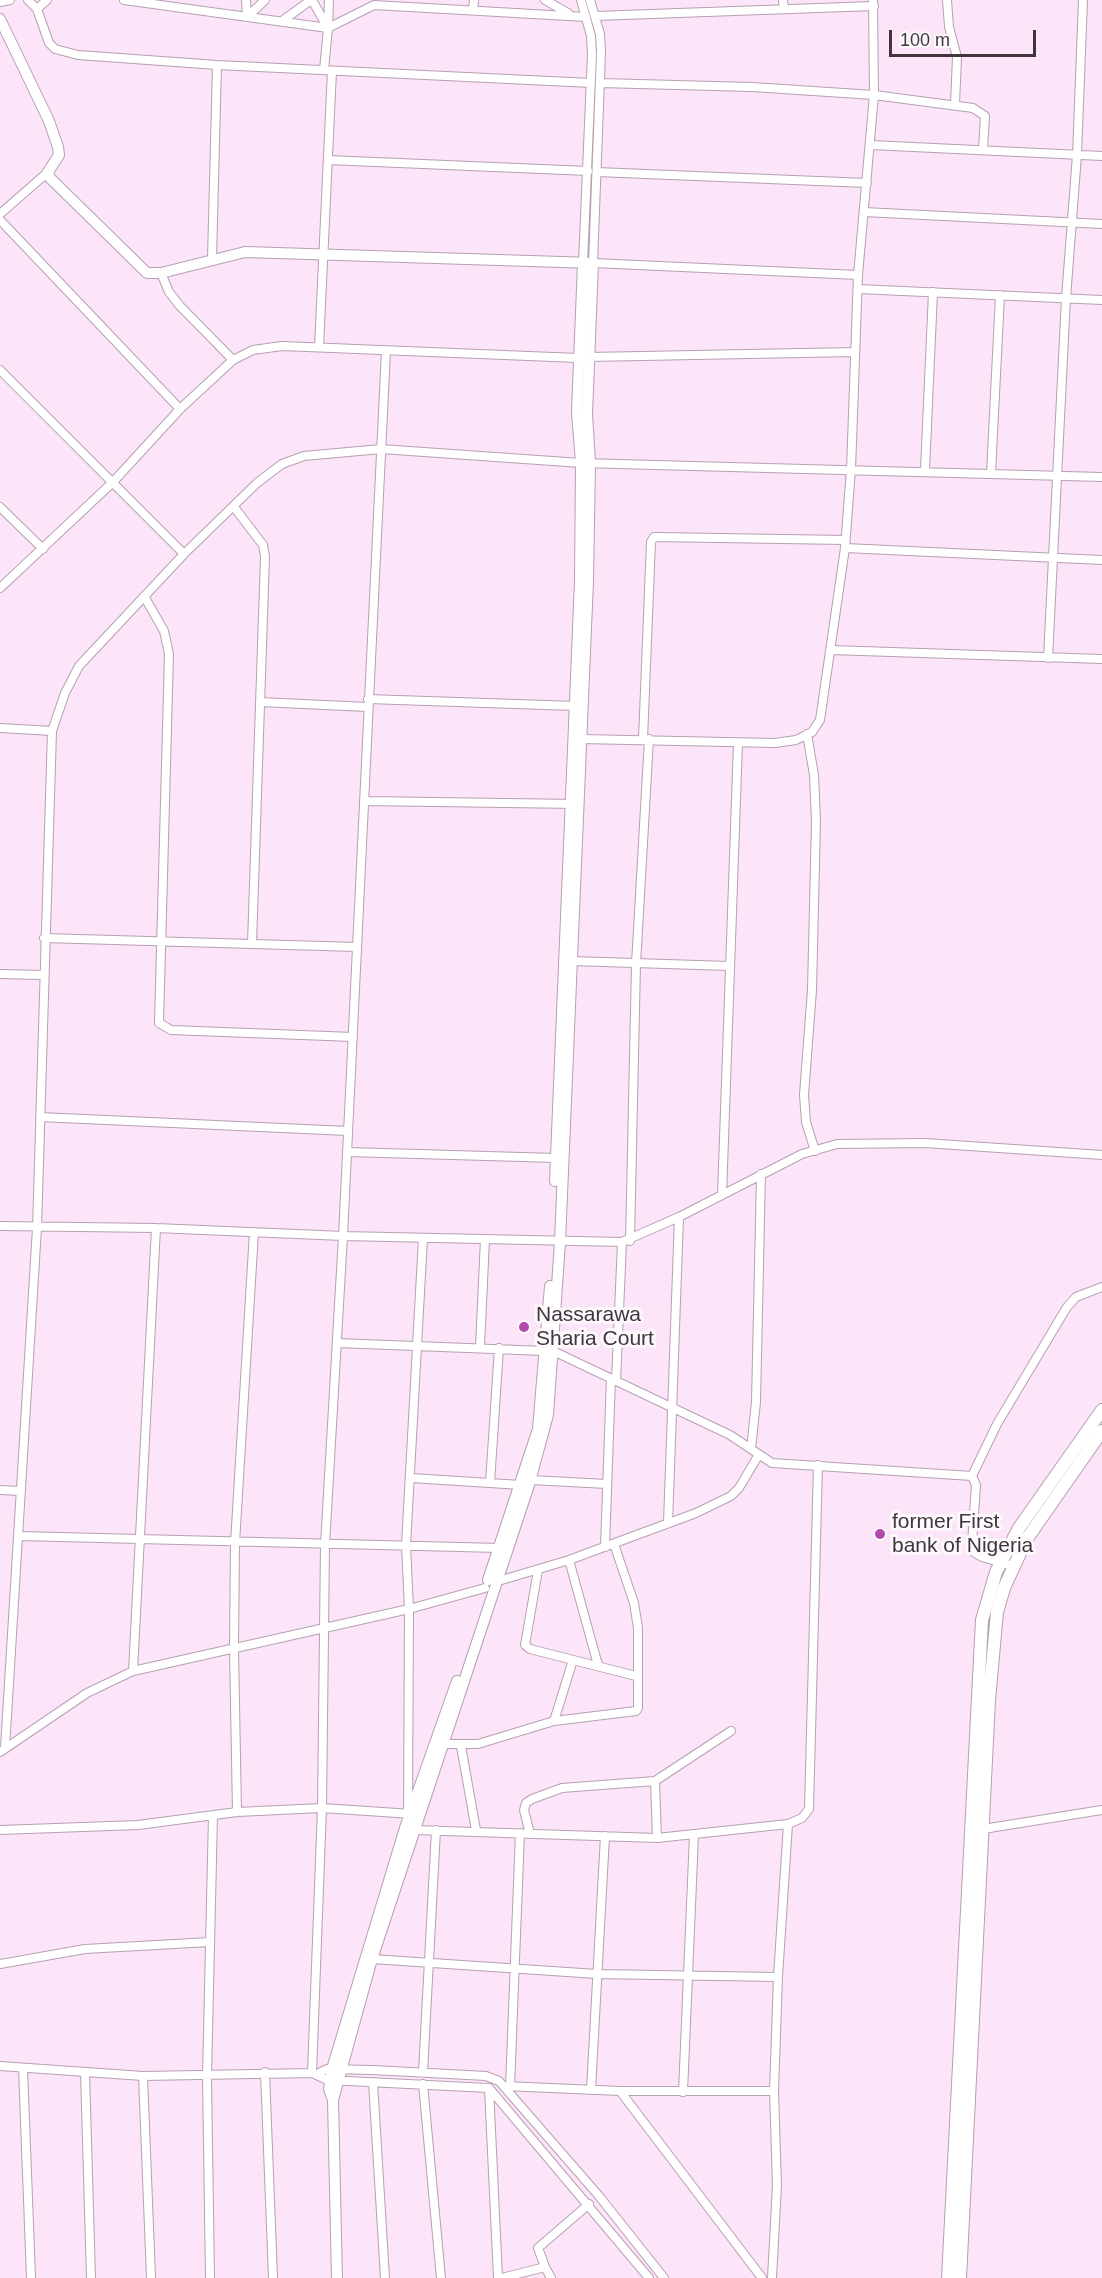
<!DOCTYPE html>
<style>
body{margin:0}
#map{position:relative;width:1102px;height:2278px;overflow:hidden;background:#fce4f9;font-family:Arial,sans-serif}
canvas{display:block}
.scale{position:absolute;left:889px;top:30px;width:147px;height:27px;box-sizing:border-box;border:3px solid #3f363e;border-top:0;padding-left:8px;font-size:18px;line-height:21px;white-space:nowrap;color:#3f363e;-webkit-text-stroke:4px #fdf8fc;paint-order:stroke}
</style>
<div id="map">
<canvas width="1102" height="2278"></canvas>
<div class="scale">100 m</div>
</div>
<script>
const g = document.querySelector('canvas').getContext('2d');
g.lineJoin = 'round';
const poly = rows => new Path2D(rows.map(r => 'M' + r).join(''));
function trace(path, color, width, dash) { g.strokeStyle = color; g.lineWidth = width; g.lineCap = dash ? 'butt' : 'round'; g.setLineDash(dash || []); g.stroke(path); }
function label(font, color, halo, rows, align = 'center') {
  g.font = font + ' Arial,sans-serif'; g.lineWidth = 6; g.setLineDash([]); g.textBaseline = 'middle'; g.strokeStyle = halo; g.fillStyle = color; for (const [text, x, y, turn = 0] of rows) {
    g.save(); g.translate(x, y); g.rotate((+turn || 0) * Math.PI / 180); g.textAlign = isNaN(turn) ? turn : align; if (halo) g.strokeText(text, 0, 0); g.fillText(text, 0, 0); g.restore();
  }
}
const minor = poly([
 [28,0,37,9,49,43,55,49,78,55,217,65,591,83],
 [124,0,328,28],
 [246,0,247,17],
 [312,0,328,28],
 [545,0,568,13],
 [581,0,591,36,592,54,583,263],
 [590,0,600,34,601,52,593,263,858,275],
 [783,0,784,9],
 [947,0,949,27,957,57,955,105],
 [0,2,10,0],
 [37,9,47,0],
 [473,10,474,0],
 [595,16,874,6],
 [247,17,265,0],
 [282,21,311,0],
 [328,27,329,0],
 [324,70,328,28,374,5,586,17],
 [600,83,752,87,874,95,973,108,985,116,983,150],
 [871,145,1102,156],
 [328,160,588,171],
 [597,172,867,183],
 [864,212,1102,224],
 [0,214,48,172],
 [0,220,180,409],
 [212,259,217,65],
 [161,273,169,292,180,306,233,360],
 [858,289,1102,300],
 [319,347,332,71],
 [588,357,855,352],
 [0,370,184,554],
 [925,470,933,292],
 [991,473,1000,295],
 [0,507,43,549],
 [234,507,263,545,265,556,252,944],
 [845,548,1102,560],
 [0,588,113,482,180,409,233,360,253,350,282,346,578,358],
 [144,596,164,631,169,654,159,1023,171,1030,353,1037],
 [831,650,1102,659],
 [1048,658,1066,298,1077,155,1083,0],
 [368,699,575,706],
 [260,702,367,707],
 [0,728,52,731],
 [807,734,814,775,816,821,812,990,804,1095,806,1122,815,1151],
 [581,739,775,743,796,740,812,732,820,720,845,548,851,469,858,275,874,95,873,0],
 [643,739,651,542,654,537,845,540],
 [364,801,577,804],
 [44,938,357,947],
 [571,961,729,966],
 [0,974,43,975],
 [40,1117,348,1131],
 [348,1152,556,1158],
 [722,1195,738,743],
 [0,1226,156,1228,343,1236,622,1242,679,1217,802,1154,837,1144,925,1143,1102,1155],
 [630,1241,636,964,649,739],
 [337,1343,545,1351],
 [480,1347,485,1239],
 [553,1351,730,1435,772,1463,972,1476,976,1485,972,1543,975,1553,982,1557,1013,1566],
 [616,1381,622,1242],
 [751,1449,756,1402,761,1174],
 [972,1476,997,1424,1067,1307,1076,1297,1102,1287],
 [411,1478,521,1485],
 [531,1480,607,1484],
 [490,1483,499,1348],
 [0,1490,21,1491],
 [668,1523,679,1217],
 [19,1536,499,1548],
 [605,1547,611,1378],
 [569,1560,598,1665],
 [538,1570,525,1645,530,1649,636,1676],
 [495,1582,569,1560,696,1513,731,1496,739,1488,758,1456],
 [133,1671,156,1228],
 [554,1721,573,1660],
 [444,1744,478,1744,554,1721,636,1711,638,1708,638,1628,634,1603,614,1544],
 [461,1746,476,1830],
 [5,1748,37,1228,52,731,65,693,79,666,184,554,257,483,282,464,304,456,381,449,581,463,1102,477],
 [0,1752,87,1693,133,1671,409,1609,485,1588],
 [655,1781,657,1838],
 [237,1812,234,1648,235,1543,254,1232],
 [408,1814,409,1609,406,1545,423,1238],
 [983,1829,1102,1810],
 [0,1830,138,1825,237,1812,322,1808,412,1814],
 [414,1830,657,1838,788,1824,802,1818,809,1809,818,1465],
 [530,1834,524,1810,526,1803,532,1799,562,1788,655,1781,731,1731],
 [372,1959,597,1974,778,1977],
 [0,1964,85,1949,210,1942],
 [0,2066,143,2076,312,2073,327,2080,489,2088,649,2278],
 [23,2068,31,2278],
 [85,2072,91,2278],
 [265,2072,273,2278],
 [423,2072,436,1830],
 [312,2073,322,1808,325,1545,343,1236,386,351],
 [317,2074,327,2069,373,2070,486,2076,499,2081,599,2196,664,2278],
 [143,2076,151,2278],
 [373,2082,385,2278],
 [423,2084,441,2278],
 [504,2086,620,2091,774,2091],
 [510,2087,520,1833],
 [489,2088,498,2278],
 [591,2090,605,1836],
 [620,2091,762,2278],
 [683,2092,694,1835],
 [545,2267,538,2248,589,2204],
 [210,2278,207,2077,213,1815],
 [502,2278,545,2267,551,2278],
 [772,2278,777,2185,774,2091,778,1977,788,1824]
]);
const tertiary = poly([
 [0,19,49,121,58,147,59,155,48,172,50,178,147,273,161,273,245,252,593,263,587,414,590,462,588,581,560,1242,548,1415,529,1485,372,1959,333,2100],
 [555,1181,580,581,581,463,577,412,583,263],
 [488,1580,538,1429,550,1286],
 [337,2278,333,2100,329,2089,332,2069,405,1828,457,1681]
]);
const secondary = poly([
 [948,2278,982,1620,996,1572,1019,1528,1102,1410],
 [960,2278,989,1700,997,1612,1004,1588,1026,1540,1102,1431]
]);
const markers = [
 [524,1327,6,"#b24aad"],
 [880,1534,6,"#b24aad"]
];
const poiNames = [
 ["Nassarawa",536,1315],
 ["Sharia Court",536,1339],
 ["former First",892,1522],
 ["bank of Nigeria",892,1546]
];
trace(minor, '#b6a0b3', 10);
trace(tertiary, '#b6a0b3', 12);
trace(secondary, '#b6a0b3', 14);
trace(minor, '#fff', 8);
trace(tertiary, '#fff', 10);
trace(secondary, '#fff', 12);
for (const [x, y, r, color] of markers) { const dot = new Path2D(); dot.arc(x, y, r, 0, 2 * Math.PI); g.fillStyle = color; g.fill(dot); trace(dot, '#fdf8fc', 2); }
label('21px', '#3f363e', '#fdf8fc', poiNames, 'left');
</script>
